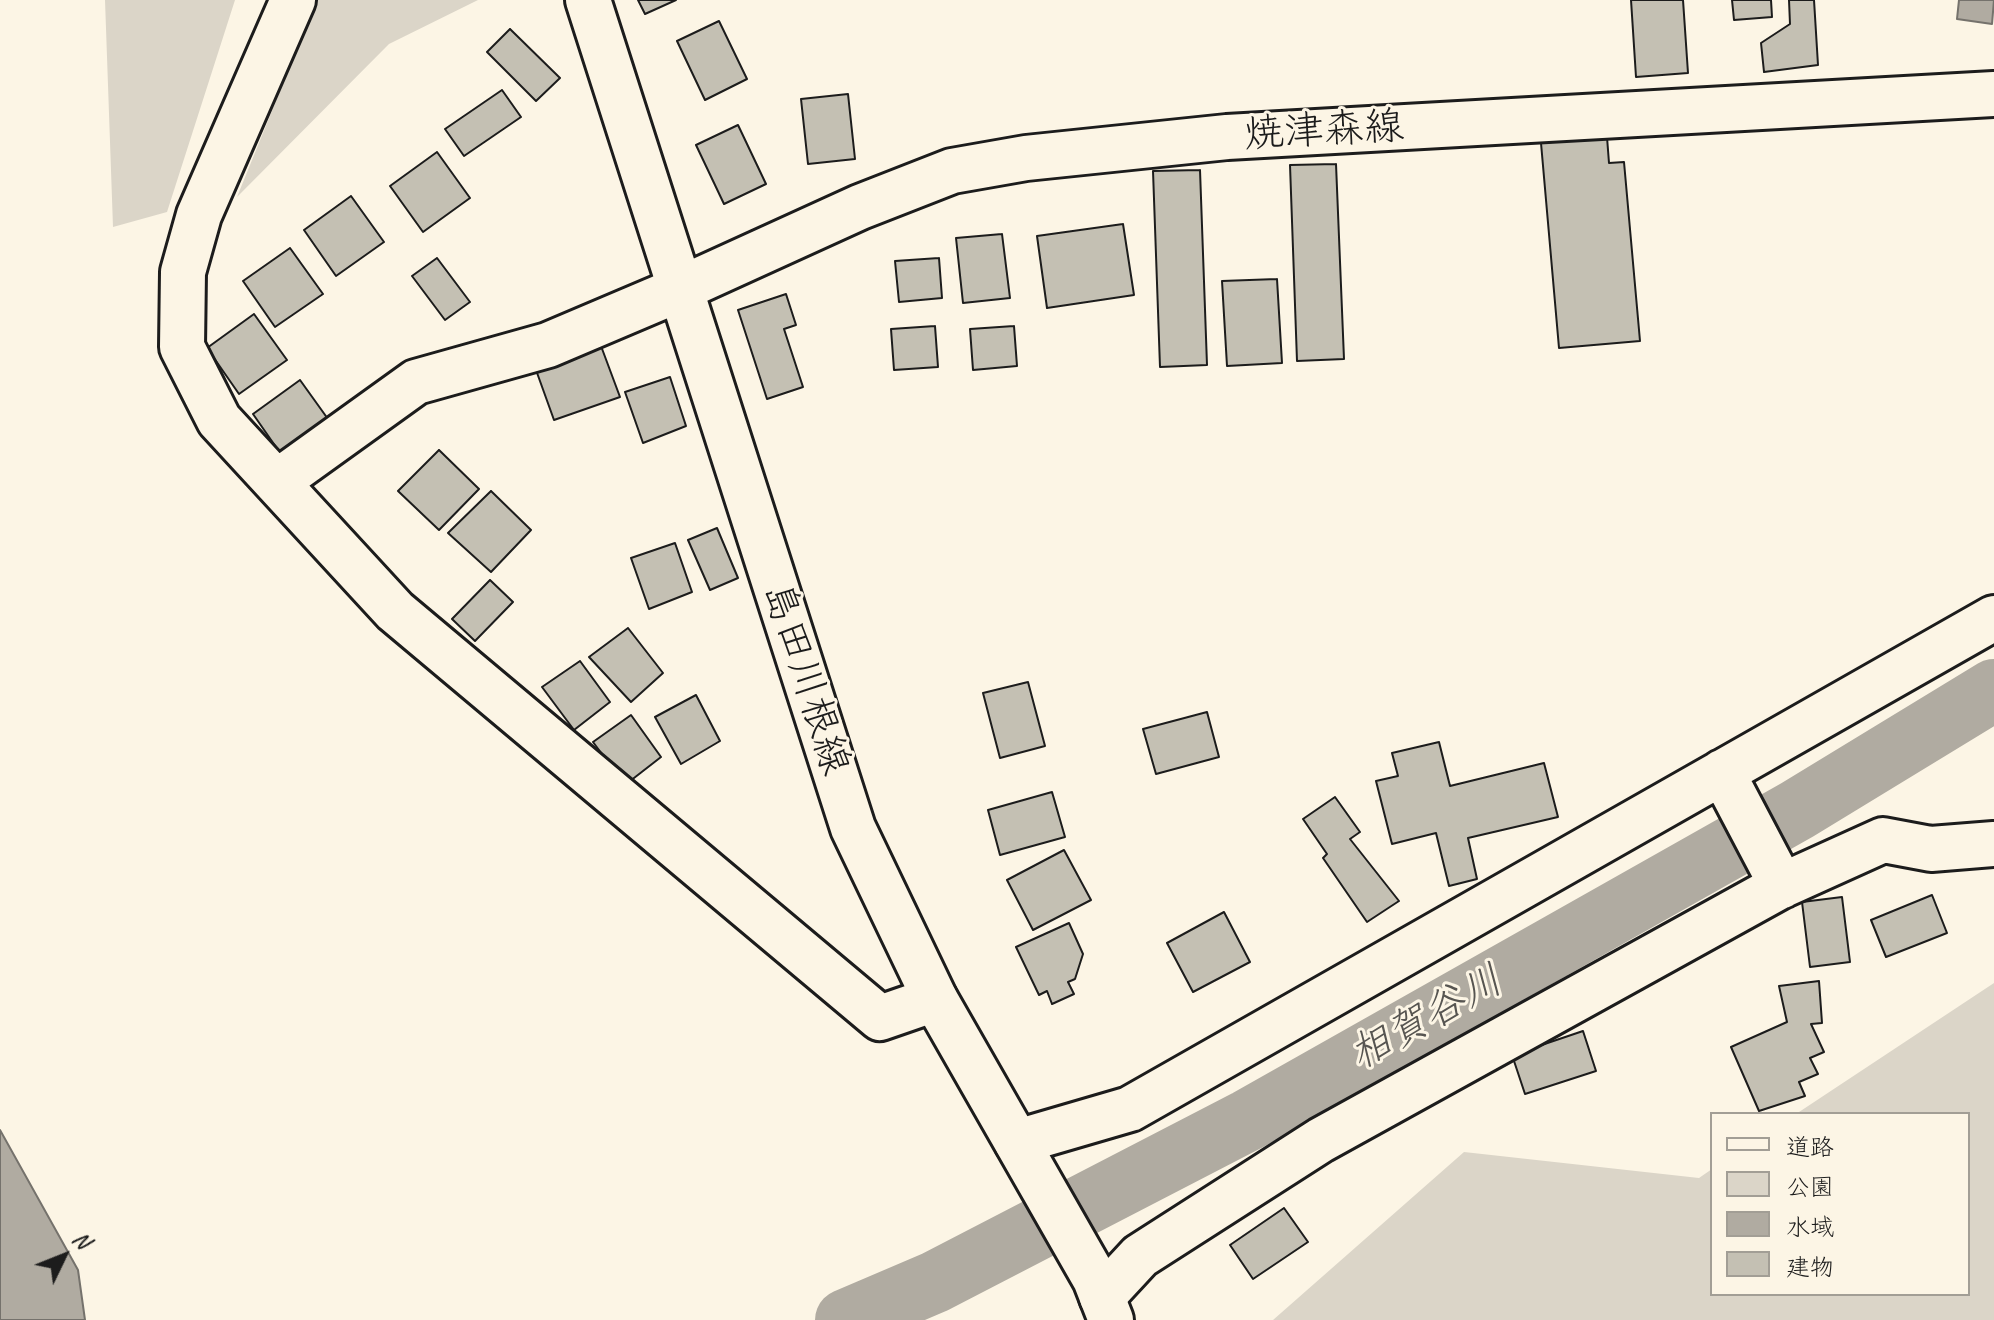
<!DOCTYPE html>
<meta charset="utf-8">
<style>
body{margin:0}
#map{position:relative;width:1994px;height:1320px;overflow:hidden;background:#fcf5e5;font-family:Caveat,"Klee One",sans-serif}
canvas{display:block}
.legend{position:absolute;left:1710px;top:1112px;width:260px;height:184px;box-sizing:border-box;background:#fcf5e5;border:2px solid #a29e95;margin:0;padding:10px 14px;list-style:none;font-size:24px;color:#1c1c1c}
.legend li{display:flex;align-items:center;gap:16px;height:40px}
.legend b{width:40px;border:2px solid #a29e95}
.north{position:absolute;left:24px;top:1216px;width:80px;height:80px;-webkit-text-stroke:6px #fcf5e5;paint-order:stroke;rotate:47deg;font-size:22px;font-weight:700;line-height:32px;text-align:center;color:#1c1c1c}
.north::after{content:'';display:block;margin:auto;width:28px;height:36px;background:#1c1c1c;clip-path:polygon(50% 0,100% 100%,50% 72%,0 100%)}
</style>
<div id="map">
<canvas width="1994" height="1320"></canvas>
<ul class="legend">
<li><b style="height:10px;background:#fcf5e5"></b>道路</li>
<li><b style="height:22px;background:#dbd5c8"></b>公園</li>
<li><b style="height:22px;background:#b0aba1"></b>水域</li>
<li><b style="height:22px;background:#c4c0b3"></b>建物</li>
</ul>
<div class="north">N</div>
</div>
<script>
const g = document.querySelector('canvas').getContext('2d');
g.lineJoin = 'round';
function fill(path, color) { g.fillStyle = color; g.fill(path, 'evenodd'); }
const poly = rows => new Path2D(rows.map(r => 'M' + r).join(''));
function trace(path, color, width, dash) { g.strokeStyle = color; g.lineWidth = width; g.lineCap = dash ? 'butt' : 'round'; g.setLineDash(dash || []); g.stroke(path); }
function label(font, color, halo, rows, align = 'center') {
  g.font = font + ' Caveat,"Klee One",sans-serif'; g.lineWidth = 6; g.setLineDash([]); g.textBaseline = 'middle'; g.strokeStyle = halo; g.fillStyle = color; for (const [text, x, y, turn = 0] of rows) {
    g.save(); g.translate(x, y); g.rotate((+turn || 0) * Math.PI / 180); g.textAlign = isNaN(turn) ? turn : align; if (halo) g.strokeText(text, 0, 0); g.fillText(text, 0, 0); g.restore();
  }
}
const green = poly([
 [105,0,235,0,167,212,113,227],
 [317,0,478,0,389,44,237,197],
 [1994,983,1994,1320,1273,1320,1464,1152,1699,1178,1712,1169,1712,1294,1968,1294,1968,1114,1796,1114]
]);
const water = poly([
 [1959,0,1994,0,1992,24,1957,19,1959,0],
 [0,1130,78,1270,85,1320,0,1320,0,1130]
]);
const river = poly([
 [846,1320,935,1282,1248,1120,1797,810,1994,690]
]);
const building = poly([
 [638,0,676,0,645,14,638,0],
 [1631,0,1683,0,1688,73,1636,77,1631,0],
 [1732,0,1771,0,1772,17,1734,20,1732,0],
 [1789,0,1814,0,1818,65,1764,72,1761,43,1790,24,1789,0],
 [719,21,747,79,705,100,677,41,719,21],
 [510,29,560,78,536,101,487,52,510,29],
 [502,90,521,117,464,156,445,129,502,90],
 [848,94,855,159,808,164,801,99,848,94],
 [738,125,766,184,724,204,696,145,738,125],
 [1607,137,1609,163,1624,162,1640,341,1559,348,1541,143,1607,137],
 [437,152,470,198,423,232,390,186,437,152],
 [1336,164,1344,359,1297,361,1290,165,1336,164],
 [1200,170,1207,365,1160,367,1153,171,1200,170],
 [351,196,384,242,336,276,304,230,351,196],
 [1123,224,1134,295,1047,308,1037,236,1123,224],
 [1002,234,1010,298,963,303,956,238,1002,234],
 [290,248,323,294,275,327,243,281,290,248],
 [437,258,470,302,445,320,412,276,437,258],
 [939,258,942,298,899,302,895,261,939,258],
 [1277,279,1282,363,1227,366,1222,281,1277,279],
 [786,294,796,325,784,329,803,387,767,399,738,310,786,294],
 [254,314,287,360,239,394,207,348,254,314],
 [935,326,938,367,894,370,891,329,935,326],
 [1014,326,1017,366,973,370,970,329,1014,326],
 [601,346,620,397,554,420,536,370,601,346],
 [670,377,686,426,643,443,625,392,670,377],
 [300,380,333,426,285,460,253,414,300,380],
 [439,450,479,489,439,530,398,491,439,450],
 [491,491,531,530,491,572,448,533,491,491],
 [717,528,738,578,710,590,688,540,717,528],
 [675,543,692,592,649,609,631,558,675,543],
 [490,580,513,602,475,641,452,619,490,580],
 [628,628,663,673,631,702,589,657,628,628],
 [580,661,610,702,574,730,542,687,580,661],
 [1028,682,1045,746,1000,758,983,693,1028,682],
 [696,695,720,741,681,764,655,717,696,695],
 [1207,712,1219,757,1156,774,1143,729,1207,712],
 [631,715,661,757,625,785,593,742,631,715],
 [1439,742,1450,786,1544,763,1558,817,1468,838,1477,879,1449,886,1436,833,1392,844,1376,781,1398,776,1392,753,1439,742],
 [1052,792,1065,837,1000,855,988,810,1052,792],
 [1335,797,1360,832,1350,839,1399,901,1367,922,1323,858,1327,854,1303,819,1335,797],
 [1064,850,1091,900,1033,930,1007,880,1064,850],
 [1932,895,1947,933,1886,957,1871,920,1932,895],
 [1842,897,1850,962,1810,967,1802,902,1842,897],
 [1224,912,1250,962,1193,992,1167,943,1224,912],
 [1069,923,1083,954,1075,979,1068,982,1074,994,1052,1004,1047,991,1039,995,1016,947,1069,923],
 [1819,981,1822,1023,1811,1024,1824,1052,1810,1058,1818,1074,1799,1082,1805,1096,1759,1111,1731,1047,1787,1022,1779,986,1819,981],
 [1583,1031,1596,1071,1525,1094,1512,1055,1583,1031],
 [1284,1208,1308,1242,1253,1279,1230,1245,1284,1208]
]);
const minor = poly([
 [293,0,199,215,183,272,182,347,219,420,395,611,880,1018,935,999],
 [277,482,416,382,548,345,680,289],
 [1722,772,1782,886],
 [1017,1142,1130,1109,1994,618],
 [1102,1297,1140,1256,1321,1140,1779,887,1883,840,1931,849,1994,844]
]);
const major = poly([
 [588,0,853,828,935,999,1095,1279,1111,1320],
 [680,289,860,207,952,171,1026,158,1227,137,1994,94]
]);
const streetNames = [
 ["焼津森線",1324,132,-3],
 ["島田川根線",805,679,72]
];
const waterNames = [
 ["相賀谷川",1427,1019,-29]
];
fill(green, '#dbd5c8');
fill(water, '#b0aba1');
trace(water, '#75726c', 2);
trace(river, '#b0aba1', 62);
fill(building, '#c4c0b3');
trace(building, '#1c1c1c', 2);
trace(minor, '#1c1c1c', 50);
trace(major, '#1c1c1c', 50);
trace(minor, '#fcf5e5', 44);
trace(major, '#fcf5e5', 44);
label('40px', '#1c1c1c', '#fcf5e5', streetNames);
label('italic 42px', '#575551', '#fcf5e5', waterNames);
</script>
